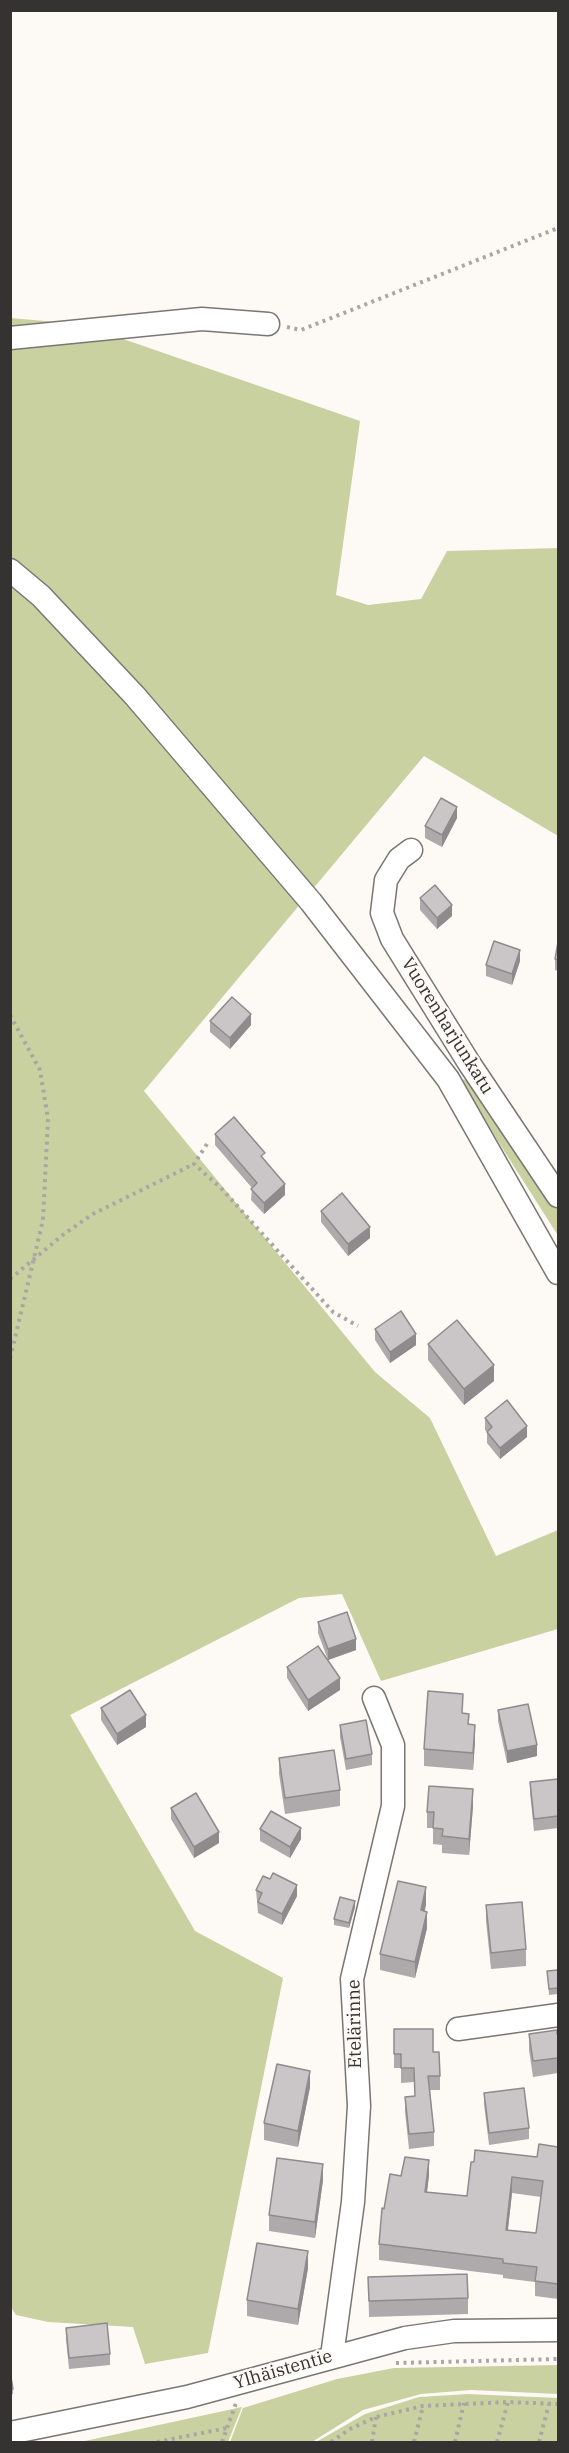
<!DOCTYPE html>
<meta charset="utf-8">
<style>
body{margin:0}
#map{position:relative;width:569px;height:2453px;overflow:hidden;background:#fdfaf6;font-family:"IBM Plex Serif",serif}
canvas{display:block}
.frame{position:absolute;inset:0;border:12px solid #343331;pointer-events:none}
</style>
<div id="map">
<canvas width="569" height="2453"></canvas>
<div class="frame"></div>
</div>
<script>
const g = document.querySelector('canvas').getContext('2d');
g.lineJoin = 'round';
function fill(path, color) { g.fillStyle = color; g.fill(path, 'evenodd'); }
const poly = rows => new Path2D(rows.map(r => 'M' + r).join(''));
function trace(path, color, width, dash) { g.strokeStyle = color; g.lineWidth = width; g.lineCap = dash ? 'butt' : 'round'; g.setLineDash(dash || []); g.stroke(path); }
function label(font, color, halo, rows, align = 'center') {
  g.font = font + ' "IBM Plex Serif",serif'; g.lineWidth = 4.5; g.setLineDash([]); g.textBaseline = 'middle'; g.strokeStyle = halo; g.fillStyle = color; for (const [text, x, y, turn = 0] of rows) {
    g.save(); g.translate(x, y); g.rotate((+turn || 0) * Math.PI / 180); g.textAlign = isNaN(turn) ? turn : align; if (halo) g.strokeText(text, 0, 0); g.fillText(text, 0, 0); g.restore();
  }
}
const green = poly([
 [10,318,80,324,360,421,336,595,368,605,421,599,447,551,558,548,558,836,424,756,144,1091,375,1372,430,1418,496,1556,558,1530,558,1629,381,1681,342,1594,299,1598,70,1715,195,1931,283,1978,208,2353,145,2364,133,2327,48,2322,16,2315,11,2307],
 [457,1077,473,1083,558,1204,557,1234],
 [558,2365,558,2394,471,2390,421,2394,363,2410,312,2442,230,2442,243,2408,337,2379,394,2368],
 [468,2394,558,2398,558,2442,316,2442,365,2414,419,2397],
 [242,2407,228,2442,80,2442]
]);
const path = poly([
 [287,327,301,330,558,228],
 [10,1015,40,1070,48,1119,43,1220,10,1359],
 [207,1144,194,1164,221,1188,333,1312,358,1326],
 [10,1279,64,1234,93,1214,194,1164],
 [396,2363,558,2359],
 [157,2442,227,2428],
 [222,2442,236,2403],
 [331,2442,350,2429,376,2417,423,2406,508,2402,558,2404],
 [372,2442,376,2417],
 [414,2442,423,2406],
 [455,2442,464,2403],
 [497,2442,508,2402],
 [539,2442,549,2404]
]);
const minor = poly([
 [10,338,202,319,268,324],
 [10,570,41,596,135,696,311,902,448,1079,558,1273],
 [411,850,399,859,386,880,382,913,392,939,469,1063,558,1196],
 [458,2029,558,2015],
 [332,2356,353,2202,359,2106,352,1979,393,1806,393,1745,374,1698],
 [10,2433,187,2397,405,2338,454,2331,558,2330]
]);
const wall = poly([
 [457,818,442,847,425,838,425,826],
 [420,898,452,916,437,929,420,910],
 [558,942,558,971,555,970,555,959],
 [520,961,512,985,486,976,486,965],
 [210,1021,251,1025,230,1049,210,1032],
 [215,1134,265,1161,285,1195,264,1214,251,1200,252,1188,215,1145],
 [321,1211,370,1238,348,1256,321,1222],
 [375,1329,416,1345,390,1363,375,1340],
 [428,1344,494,1381,464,1405,428,1360],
 [485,1418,527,1437,500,1459,487,1443,487,1432,485,1430],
 [318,1622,356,1650,328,1660,318,1633],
 [287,1667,340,1690,308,1711,287,1678],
 [101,1708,146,1727,117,1745,101,1720],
 [498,1710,537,1756,507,1763,498,1721],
 [463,1713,475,1741,473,1770,424,1766,424,1749],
 [340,1725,372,1754,372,1765,346,1770,340,1737],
 [279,1758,340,1790,340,1806,285,1814,279,1774],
 [558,1779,558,1828,534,1831,530,1793,530,1782],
 [473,1806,469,1855,442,1853,442,1845,433,1844,433,1828,427,1828,427,1812],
 [171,1808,219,1843,194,1858,171,1819],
 [260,1829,301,1839,290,1858,260,1841],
 [256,1890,297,1896,282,1925,258,1913],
 [426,1904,425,1911,427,1928,415,1978,380,1970,380,1954],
 [486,1905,526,1949,526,1966,491,1969,486,1921],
 [355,1907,349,1928,334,1925,334,1919],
 [558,1970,558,1994,549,1995,547,1971],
 [394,2029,433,2052,440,2076,440,2090,430,2090,434,2132,434,2146,409,2149,405,2112,405,2097,415,2096,414,2082,401,2083,401,2068,394,2068],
 [529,2034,558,2034,558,2073,533,2077,529,2050],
 [310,2087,298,2147,264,2140,264,2123],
 [484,2093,529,2128,529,2139,489,2145,484,2104],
 [558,2147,558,2299,535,2296,535,2282,503,2278,503,2275,379,2260,379,2244,384,2209,401,2176,429,2175,427,2192,467,2196,474,2162,537,2157],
 [512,2193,541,2197,536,2233,508,2230],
 [323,2180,315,2238,269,2231,269,2215],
 [308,2268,298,2325,247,2316,247,2300],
 [368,2277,468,2298,468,2314,369,2317],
 [66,2328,110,2354,110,2365,69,2369,66,2339],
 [10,2371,13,2389,13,2394,10,2395]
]);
const shadedWall = poly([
 [457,807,457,818,442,847,442,835],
 [452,905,452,916,437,929,437,918],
 [520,950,520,961,512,985,512,974],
 [251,1014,251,1025,230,1049,230,1038],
 [285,1184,285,1195,264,1214,264,1203],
 [370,1227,370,1238,348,1256,348,1244],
 [416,1334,416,1345,390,1363,390,1352],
 [494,1365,494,1381,464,1405,464,1389],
 [527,1426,527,1437,500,1459,500,1448],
 [356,1639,356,1650,328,1660,328,1649],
 [340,1678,340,1690,308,1711,308,1700],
 [146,1715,146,1727,117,1745,117,1734],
 [475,1725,475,1741,473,1770,473,1753],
 [537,1745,537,1756,507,1763,507,1751],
 [473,1789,473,1806,469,1855,469,1839],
 [301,1828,301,1839,290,1858,290,1847],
 [219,1832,219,1843,194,1858,194,1847],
 [297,1885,297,1896,282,1925,282,1914],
 [426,1887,426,1904,421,1926,421,1910],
 [355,1901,355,1907,349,1928,349,1923],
 [427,1912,427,1928,415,1978,415,1962],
 [310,2071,310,2087,298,2147,298,2131],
 [429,2160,429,2175,425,2208,425,2192],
 [323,2164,323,2180,315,2238,315,2222],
 [512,2177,512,2193,506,2245,506,2230],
 [308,2251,308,2268,298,2325,298,2309]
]);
const building = poly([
 [441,798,457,807,442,835,425,826,441,798],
 [435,885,452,905,437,918,420,898,435,885],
 [494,941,520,950,512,974,486,965,494,941],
 [558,942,558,960,555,959,558,942],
 [232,997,251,1014,230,1038,210,1021,232,997],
 [234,1117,265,1153,261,1156,285,1184,264,1203,251,1189,257,1183,215,1134,234,1117],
 [342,1193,370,1227,348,1244,321,1211,342,1193],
 [401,1311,416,1334,390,1352,375,1329,401,1311],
 [457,1320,494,1365,464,1389,428,1344,457,1320],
 [507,1400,527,1426,500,1448,487,1432,492,1427,485,1418,507,1400],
 [347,1612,356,1639,328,1649,318,1622,347,1612],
 [318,1646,340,1678,308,1700,287,1667,318,1646],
 [130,1690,146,1715,117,1734,101,1708,130,1690],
 [428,1691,463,1694,462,1713,469,1714,468,1724,475,1725,473,1753,424,1749,428,1691],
 [528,1704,537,1745,507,1751,498,1710,528,1704],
 [366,1720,372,1754,346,1759,340,1725,366,1720],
 [334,1750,340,1790,285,1798,279,1758,334,1750],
 [558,1779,558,1816,534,1819,530,1782,558,1779],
 [429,1786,473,1789,469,1839,442,1836,443,1829,433,1828,434,1812,427,1812,429,1786],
 [196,1793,219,1832,194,1847,171,1808,196,1793],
 [271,1811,301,1828,290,1847,260,1829,271,1811],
 [273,1873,297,1885,282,1914,258,1902,262,1893,256,1890,263,1876,270,1879,273,1873],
 [398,1881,426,1887,421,1910,427,1912,415,1962,380,1954,398,1881],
 [340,1897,355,1901,349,1923,334,1919,340,1897],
 [522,1902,526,1949,491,1953,486,1905,522,1902],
 [558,1970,558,1988,549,1989,547,1971,558,1970],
 [394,2029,433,2029,433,2052,439,2052,440,2076,428,2076,434,2132,409,2134,405,2097,415,2096,414,2068,401,2068,401,2054,394,2054,394,2029],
 [557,2030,557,2034,558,2034,558,2058,533,2061,529,2034,557,2030],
 [277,2064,310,2071,298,2131,264,2123,277,2064],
 [524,2088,529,2128,489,2133,484,2093,524,2088],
 [539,2144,558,2147,558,2284,535,2281,537,2267,503,2263,503,2259,379,2244,382,2208,384,2209,390,2174,401,2176,405,2157,429,2160,425,2192,467,2196,471,2162,474,2162,475,2150,537,2157,539,2144],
 [512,2177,543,2181,536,2233,506,2230,512,2177],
 [277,2158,323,2164,315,2222,269,2215,277,2158],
 [257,2243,308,2251,298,2309,247,2300,257,2243],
 [467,2274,468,2298,369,2301,368,2277,467,2274],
 [107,2323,110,2354,69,2358,66,2328,107,2323],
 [10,2371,13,2389,10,2389,10,2371]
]);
const streetNames = [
 ["Vuorenharjunkatu",447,1026,58],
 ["Etelärinne",355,2024,-91],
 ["Ylhäistentie",283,2370,-16]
];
fill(green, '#cad1a1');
trace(minor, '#7a7773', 25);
trace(path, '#a9a6a3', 4, [3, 4.5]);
trace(minor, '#fff', 22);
fill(wall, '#aeaaac');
fill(shadedWall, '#8d8b8c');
fill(building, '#cac6c8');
trace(building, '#8d8b8c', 1.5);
label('18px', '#343331', '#fdfaf6', streetNames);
</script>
